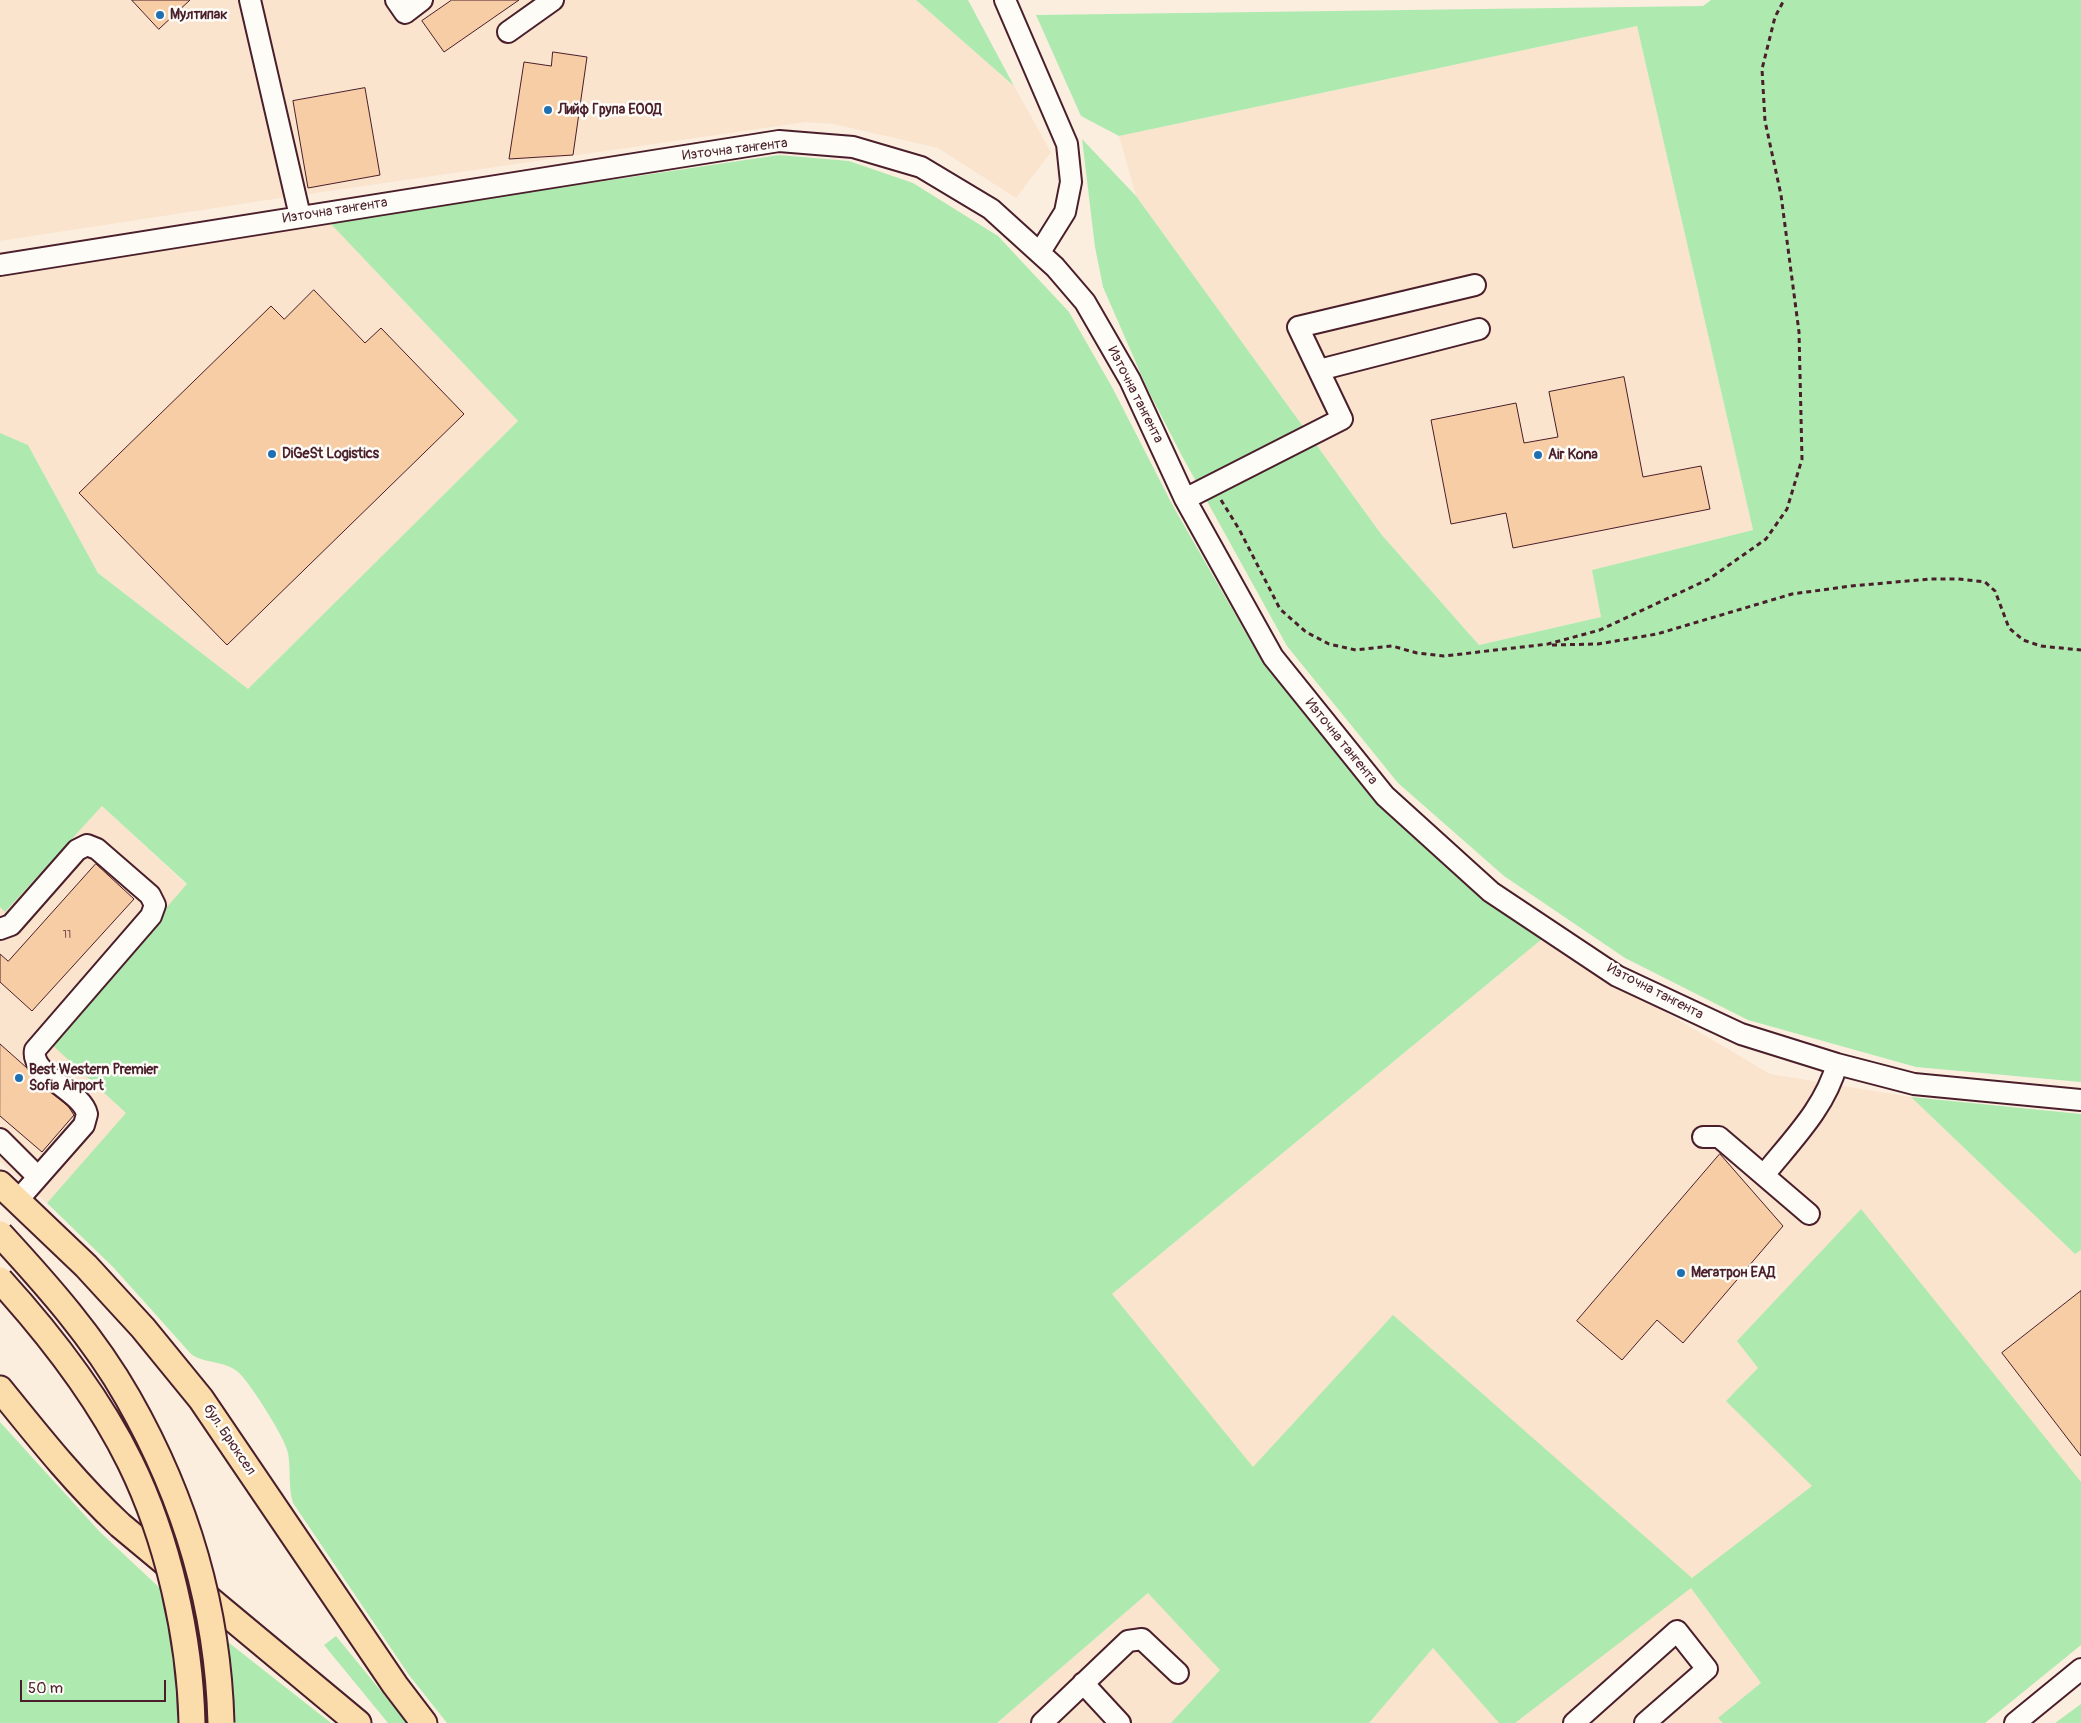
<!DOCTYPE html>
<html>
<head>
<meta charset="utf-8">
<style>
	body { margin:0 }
	#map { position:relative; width:2081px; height:1723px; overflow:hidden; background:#fbeedf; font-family:Pangolin,sans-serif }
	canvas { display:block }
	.scale { position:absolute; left:20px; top:1680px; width:146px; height:22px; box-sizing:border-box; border:2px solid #4a1f2b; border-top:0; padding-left:6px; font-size:15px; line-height:18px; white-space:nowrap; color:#4a1f2b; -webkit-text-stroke:4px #fdfcf7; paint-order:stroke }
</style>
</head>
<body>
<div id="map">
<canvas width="2081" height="1723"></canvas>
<div class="scale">50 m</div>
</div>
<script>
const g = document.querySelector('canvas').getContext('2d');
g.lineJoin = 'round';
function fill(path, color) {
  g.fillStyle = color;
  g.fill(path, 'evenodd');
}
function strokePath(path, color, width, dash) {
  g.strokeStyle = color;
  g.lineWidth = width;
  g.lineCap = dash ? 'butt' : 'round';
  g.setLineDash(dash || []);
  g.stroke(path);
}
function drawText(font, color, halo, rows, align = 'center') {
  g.font = font + ' Pangolin,sans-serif';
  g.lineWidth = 5;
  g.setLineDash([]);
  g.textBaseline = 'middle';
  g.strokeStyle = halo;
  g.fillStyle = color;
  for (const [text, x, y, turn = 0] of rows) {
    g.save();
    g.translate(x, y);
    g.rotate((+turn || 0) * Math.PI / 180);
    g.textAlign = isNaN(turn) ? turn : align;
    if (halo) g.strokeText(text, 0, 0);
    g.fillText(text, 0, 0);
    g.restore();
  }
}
fill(new Path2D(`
	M0 0H916L1014 86 1051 152 1016 198 938 148 834 124 806 122 274 199 0 241Z
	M1637 26 1753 530 1593 570 1601 617 1479 645 1381 534 1136 196 1119 136Z
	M329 222 518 421 248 690 98 573 28 445 0 433V277Z
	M102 806 187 885 49 1041 127 1113 47 1203 0 1162V907L5 912Z
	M1542 939 1770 1074 1911 1097 2075 1254 2081 1250V1645L1985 1723H997L1148 1593 1112 1294Z`), '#fae4ce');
fill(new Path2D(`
	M916 0H968L1014 86Z
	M1711 0H2081V1082L1916 1067 1748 1020 1625 958 1504 876 1398 783 1287 646 1182 456 1147 388 1103 287 1095 247 1082 139 1136 196 1381 534 1479 645 1601 617 1592 570 1753 530 1637 26 1119 136 1081 116 1036 15 1703 6Z
	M779 155 849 161 913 183 998 236 1069 312 1112 387 1173 506 1263 663 1377 804 1485 899 1542 939 1112 1294 1253 1467 1393 1315 1692 1578 1812 1486 1726 1401 1758 1368 1737 1341 1861 1209 2081 1482V1645L1985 1723H1723L1718 1718 1761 1683 1691 1588 1515 1723H1499L1433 1648 1369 1723H1171L1220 1670 1148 1593 997 1723H447L409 1675 293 1503C288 1487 291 1470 288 1453 286 1439 249 1381 238 1372 224 1360 204 1364 191 1354L114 1268 47 1203 126 1113 49 1042 187 884 102 806 5 912 0 907V433L28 445 98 573 248 689 518 421 329 222Z
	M1911 1097 2081 1114V1250L2075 1254Z
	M0 1422 99 1531 163 1591 331 1723H0Z
	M336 1636 407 1723H388L324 1645Z
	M2081 1704V1723H2055Z`), '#aeeab0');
const building = new Path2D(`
	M132 0H190L159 29Z
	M452 0H519L444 52 422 21Z
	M553 52 587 57 573 155 509 159 524 62 551 66Z
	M365 88 380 175 308 188 293 101Z
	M314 290 365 343 381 328 464 414 227 645 79 493 271 306 284 319Z
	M1624 377 1643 477 1701 466 1710 509 1513 548 1506 513 1451 524 1431 420 1516 403 1524 443 1558 437 1549 392Z
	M96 864 134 899 32 1011 0 982V954L8 961Z
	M0 1044 27 1068 40 1084 68 1106 74 1115 42 1152 0 1116Z
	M1720 1154 1783 1226 1683 1343 1657 1320 1622 1360 1577 1321Z
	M2081 1291V1456L2002 1353Z`);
fill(building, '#f7cda6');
strokePath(building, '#4a1f2b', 1);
const minor = new Path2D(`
	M250 0 300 216
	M396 0 405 13 422 0
	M1005 0 1067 144 1071 182 1065 212 1040 252
	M508 32 553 0
	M0 265 779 141 853 147 921 167 991 209 1055 267 1085 302 1130 380 1185 499 1273 657 1385 796 1491 892 1617 976 1741 1034 1837 1064 1914 1084 2081 1100
	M1319 370 1479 329
	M1185 499 1342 419 1298 327 1475 285
	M0 929 11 925 77 850 87 845 97 849 150 895 155 905 151 916 35 1050C30 1075 82 1091 87 1114L84 1125 18 1200
	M1703 1137H1719L1809 1214
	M0 1139 38 1177
	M1764 1175C1792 1140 1825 1108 1837 1064
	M1083 1683 1120 1723
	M1042 1723 1128 1641 1142 1639 1178 1673
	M1574 1723 1677 1631 1707 1669 1645 1723
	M2015 1723 2081 1669`);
const major = new Path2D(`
	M0 1184 86 1266 143 1328 201 1399 395 1685 424 1723
	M0 1389C38 1436 75 1483 120 1525L358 1723`);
strokePath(minor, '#4a1f2b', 24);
strokePath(major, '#4a1f2b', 29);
strokePath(new Path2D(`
	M1221 500 1239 529 1280 609 1306 632 1329 644 1356 650 1392 646 1417 653 1444 656 1548 644 1600 630 1709 579 1766 539 1787 509 1802 459 1799 332 1781 195 1765 121 1762 69 1775 17 1784 0
	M1552 645 1598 644 1657 634 1792 594 1851 586 1930 579H1958L1985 582 1995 591 2009 628 2023 640 2041 646 2081 650`), '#4a1f2b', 3, [5, 4]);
strokePath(minor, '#fdfcf7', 20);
strokePath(major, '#faddab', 25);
const majorBridge = new Path2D(`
	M0 1234C47 1285 94 1338 128 1398 185 1498 218 1608 221 1723
	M0 1280C50 1335 97 1395 130 1462 168 1539 190 1638 192 1723`);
strokePath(majorBridge, '#4a1f2b', 29, []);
strokePath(majorBridge, '#faddab', 25);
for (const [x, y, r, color] of [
	[160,15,5,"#1f6fb2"],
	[548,110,5,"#1f6fb2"],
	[272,454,5,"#1f6fb2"],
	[1538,455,5,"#1f6fb2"],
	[19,1078,5,"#1f6fb2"],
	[1681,1273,5,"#1f6fb2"]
]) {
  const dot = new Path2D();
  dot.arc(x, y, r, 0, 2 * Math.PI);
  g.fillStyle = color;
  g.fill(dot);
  strokePath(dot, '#fdfcf7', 2);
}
drawText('11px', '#754a4a', null, [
	["11",67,935]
]);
drawText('bold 14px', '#4a1f2b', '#fdfcf7', [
	["Мултипак",170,15],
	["Лийф Група ЕООД",558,110],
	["DiGeSt Logistics",282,454],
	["Air Kona",1548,455],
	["Best Western Premier",29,1070],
	["Sofia Airport",29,1086],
	["Мегатрон ЕАД",1691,1273]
], 'left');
drawText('14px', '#4a1f2b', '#fdfcf7', [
	["Източна тангента",735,150,-7],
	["Източна тангента",335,211,-9],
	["Източна тангента",1135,395,63],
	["Източна тангента",1341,742,51],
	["Източна тангента",1655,992,27],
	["бул. Брюксел",229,1440,56]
]);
</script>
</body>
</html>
